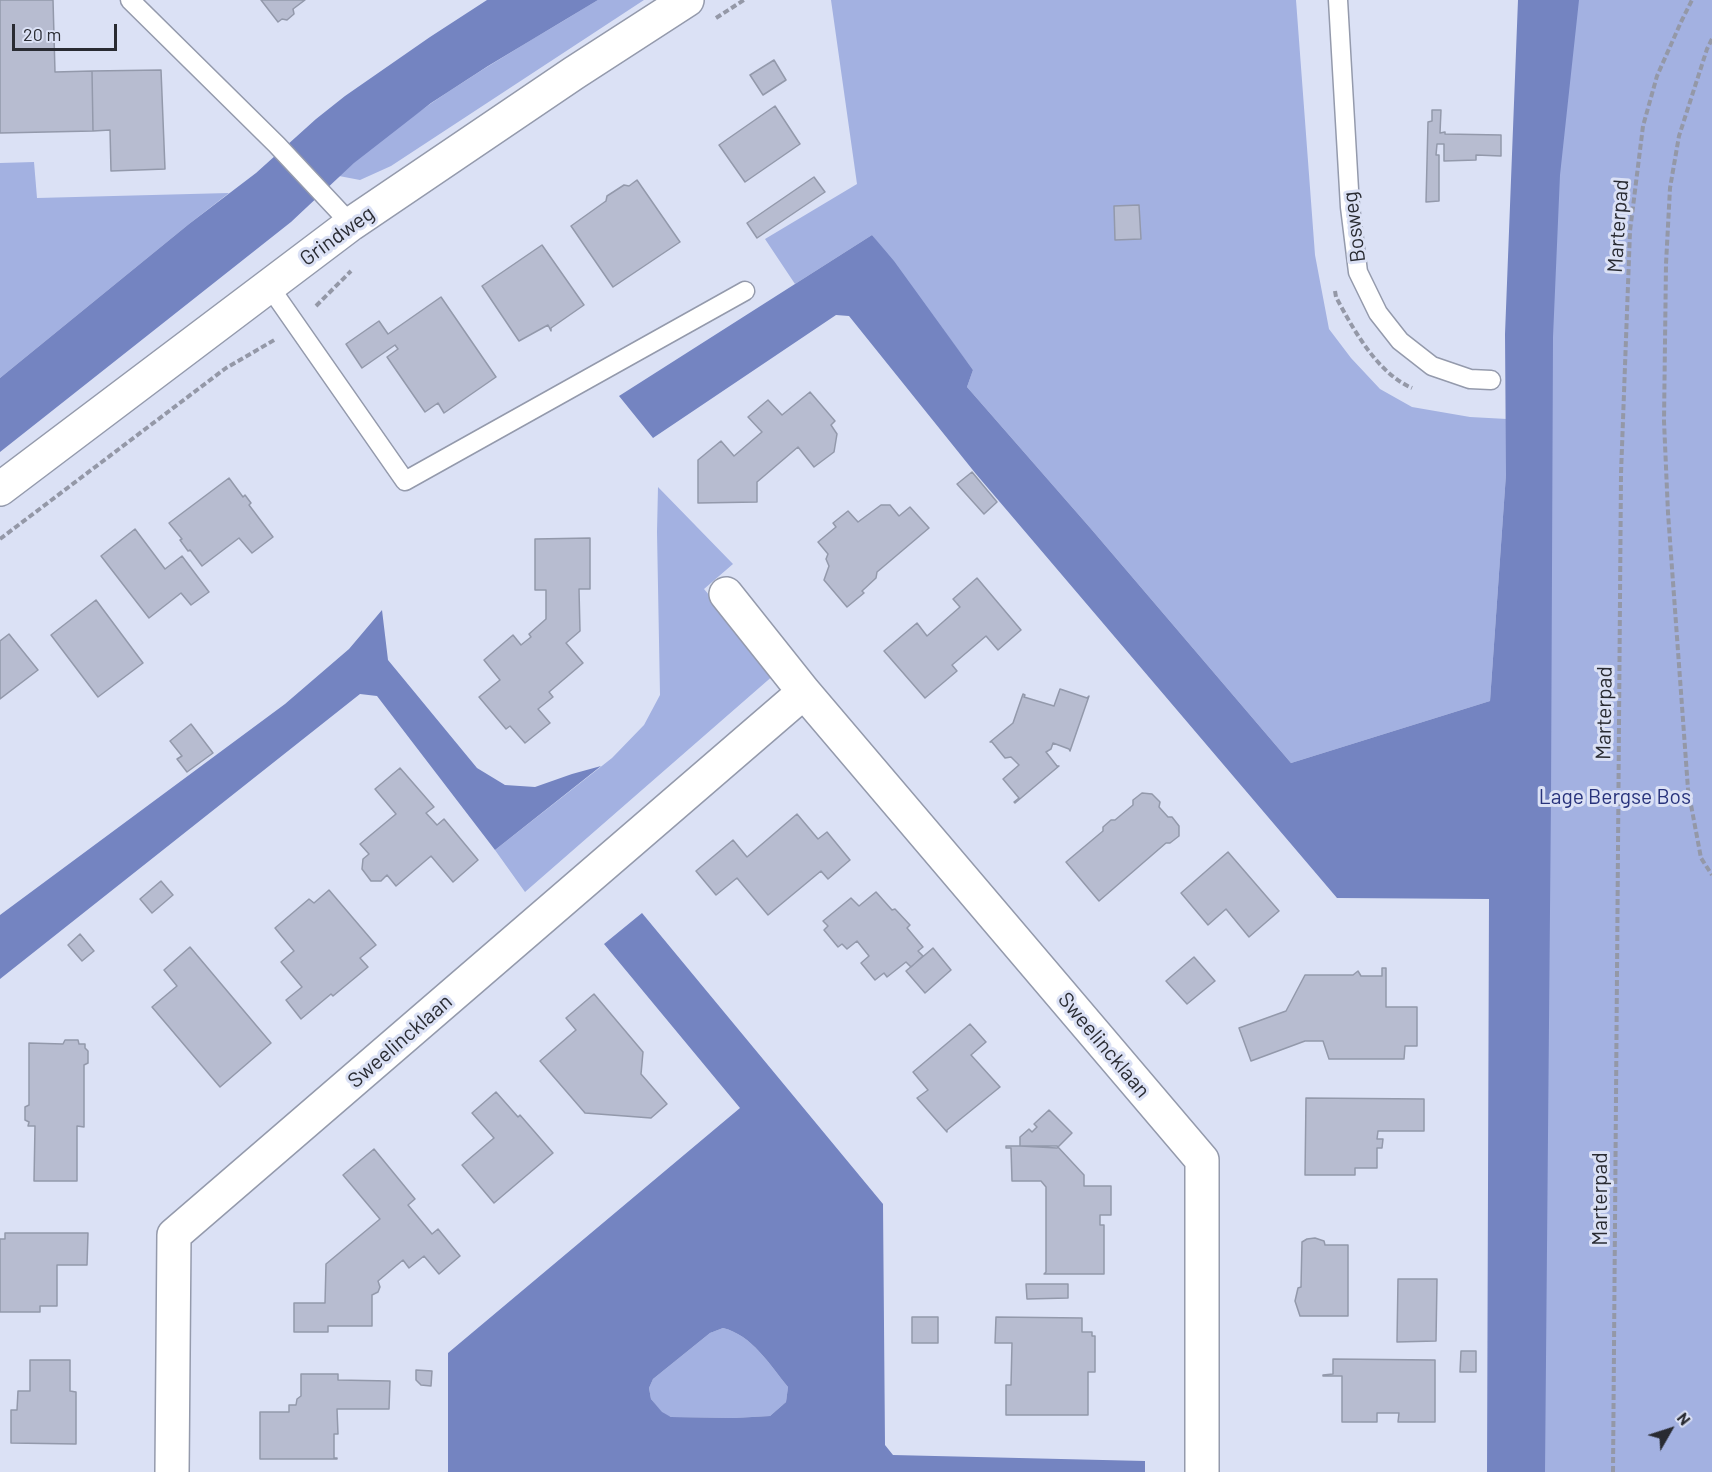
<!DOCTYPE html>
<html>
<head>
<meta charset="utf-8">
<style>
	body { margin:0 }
	#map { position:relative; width:1712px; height:1472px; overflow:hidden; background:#dbe1f5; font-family:Barlow,sans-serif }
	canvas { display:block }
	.north { position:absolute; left:1640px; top:1400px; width:60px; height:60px; -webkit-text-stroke:4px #dbe1f5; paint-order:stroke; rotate:51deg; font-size:16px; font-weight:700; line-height:24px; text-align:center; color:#292b32 }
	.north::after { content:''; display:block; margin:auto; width:21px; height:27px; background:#292b32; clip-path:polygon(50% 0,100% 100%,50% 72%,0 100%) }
	.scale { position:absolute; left:12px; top:24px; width:105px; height:27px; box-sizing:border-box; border:3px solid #292b32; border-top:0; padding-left:8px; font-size:18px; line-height:21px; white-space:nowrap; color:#292b32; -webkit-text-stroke:4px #dbe1f5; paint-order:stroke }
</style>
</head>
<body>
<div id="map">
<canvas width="1712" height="1472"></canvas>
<div class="north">N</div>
<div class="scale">20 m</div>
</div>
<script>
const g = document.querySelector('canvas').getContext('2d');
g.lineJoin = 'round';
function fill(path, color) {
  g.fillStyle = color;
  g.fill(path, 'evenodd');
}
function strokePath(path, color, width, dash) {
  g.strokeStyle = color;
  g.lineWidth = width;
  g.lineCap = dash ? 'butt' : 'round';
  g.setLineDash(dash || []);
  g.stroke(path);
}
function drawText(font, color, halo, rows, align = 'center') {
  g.font = font + ' Barlow,sans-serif';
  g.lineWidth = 6;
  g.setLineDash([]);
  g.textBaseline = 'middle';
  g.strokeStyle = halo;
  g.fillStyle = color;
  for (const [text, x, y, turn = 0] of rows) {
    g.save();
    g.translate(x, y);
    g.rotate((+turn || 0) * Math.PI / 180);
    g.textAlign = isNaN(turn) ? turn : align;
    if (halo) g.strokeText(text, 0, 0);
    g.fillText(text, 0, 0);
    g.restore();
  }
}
fill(new Path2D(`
	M598 0H644L391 166 360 180 339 176C416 105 509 54 598 0Z
	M831 0H1296L1315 255 1329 329 1351 358 1380 389 1412 407 1470 417 1507 419 1506 474 1490 701 1291 763 1092 530 967 387 973 370 872 235 795 284 765 239 857 184Z
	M1553 0H1712V1472H1523Z
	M34 162 37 198 229 193 189 224 0 378V163Z
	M658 487 733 564 704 589 775 674 525 892 495 850 612 758 644 725 660 695 657 532Z
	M723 1328C752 1335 770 1365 788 1387L786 1402 770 1416 734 1418 671 1417 662 1413 651 1399 649 1388 653 1379 710 1333Z`), '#a3b1e1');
fill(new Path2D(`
	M487 0H598L488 66 431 103 354 163 291 222 0 452V378L189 224 256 173 316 119 345 96 430 37Z
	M1518 0H1579L1560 175 1553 337 1551 798 1545 1472H1487L1489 899 1337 898 976 474 849 316 836 315 653 438 619 396 872 235 894 261 973 370 967 387 1092 530 1291 763 1490 701 1506 474 1505 334Z
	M382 610 388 660 477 768 505 785 535 787 572 774 601 766 495 850 377 696 360 694 0 979V915L285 704 349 649Z
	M642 913 883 1204 885 1445 893 1455 1145 1461V1472H448V1353L740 1108 604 944ZM723 1328C752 1335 770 1365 788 1387L786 1402 770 1416 734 1418 671 1417 662 1412 651 1399 649 1388 653 1379 710 1333Z`), '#7484c1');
const building = new Path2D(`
	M0 0H53L55 72 92 71 93 131 0 133Z
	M261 0H305L293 9 294 14 287 20 282 19 278 22Z
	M774 60 786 80 763 95 750 75Z
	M161 70 165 169 111 171 110 130 93 131 92 71Z
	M775 106 800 144 745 182 719 145Z
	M1432 110H1441L1440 133 1445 132V134L1501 135V156L1476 155V160L1444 161V144H1437L1436 155H1439V201L1426 202 1428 122 1432 121Z
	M814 177 825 192 757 238 747 223Z
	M637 180 680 242 613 287 571 226 606 201 607 196 624 185 629 186Z
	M1139 205 1141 239 1115 240 1114 206Z
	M542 245 584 305 551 328V331L548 325 519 341 482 286Z
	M441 297 496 377 444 413 438 403 425 412 387 357 398 349 395 345 362 368 346 344 379 321 388 334Z
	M810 392 835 421 831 425 837 434 834 452 814 467 798 447 757 482V502L698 503V460L721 441 734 456 762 432 748 417 768 400 782 415Z
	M972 472 997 502 984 514 957 484Z
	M229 478 243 497 245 495 251 503 249 505 273 537 252 553 239 538 202 566 190 550 188 551 180 540 182 539 169 523Z
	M881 505H890L899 516 910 507 929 528 877 572 876 578 862 591 864 593 847 607 824 580 829 566 826 559 828 554 818 542 836 527 833 523 848 511 858 522Z
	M135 529 165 569 182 556 209 592 191 605 181 593 149 618 101 556Z
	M590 538V589H579L580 631 566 643 583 663 549 692 553 697 538 709 550 723 525 743 510 726 506 729 479 697 500 680 484 660 513 635 521 645 531 637 529 634 546 619V590H535V539Z
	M977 578 1021 630 998 650 986 636 952 665 957 671 925 698 884 651 917 623 927 636 960 607 953 599Z
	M96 600 143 663 98 697 51 635Z
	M9 634 38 670 0 699V641Z
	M1060 689 1087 698 1089 696 1070 751 1069 749 1053 743 1051 749 1046 752 1057 766H1059L1015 803 1014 802 1019 798 1003 779 1019 765 1011 757 1005 758 992 742H990L1013 723 1023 694 1025 695 1024 697 1054 706Z
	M191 724 213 753 187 772 177 759 182 756 170 741Z
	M400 768 434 807 426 813 437 825 444 819 478 860 453 882 431 856 396 886 387 875 381 881H371L362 869 363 859 369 854 360 844 396 814 375 789Z
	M1142 793 1152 794 1160 802 1159 807 1168 817H1172L1179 826V836L1170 843H1166L1099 901 1066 862 1103 831V827L1111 820H1115L1133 805V800Z
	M797 814 818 839 827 832 850 860 828 879 821 871 768 915 737 878 716 895 696 871 733 840 747 857Z
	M1228 852 1279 911 1249 937 1226 909 1208 925 1181 893Z
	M161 881 173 895 152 913 140 899Z
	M329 890 376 945 360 958 368 967 333 996 331 994 301 1019 286 1000 302 987 281 962 294 951 275 928 309 899 314 903Z
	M876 892 892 910 895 909 910 925 907 928 923 947 918 951 923 956 911 967 906 962 887 977 884 973 875 980 861 963 869 956 857 941 847 949 842 944 838 947 824 930 828 926 823 921 851 898 859 906Z
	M80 934 94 951 82 961 68 945Z
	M190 947 271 1043 220 1087 152 1007 177 986 164 970Z
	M933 948 951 970 925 993 906 971Z
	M1194 957 1215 981 1187 1004 1166 981Z
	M1382 968H1386V1007H1417V1046H1405L1404 1059H1329L1323 1041H1305L1251 1061 1239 1028 1286 1011 1305 975H1353L1358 971 1361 976H1382Z
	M594 994 643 1052 641 1074 667 1104 651 1118 585 1113 540 1061 576 1030 566 1018Z
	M970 1024 986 1042 971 1055 1000 1087 947 1130V1132L917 1098 928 1090 913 1072Z
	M65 1040H78L79 1044H85V1048L88 1051V1063L84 1065V1127L77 1126V1181H34L35 1126H28L29 1122 25 1120V1107L29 1105V1043L63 1044Z
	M496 1092 518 1117 520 1115 553 1153 494 1203 462 1165 494 1138 472 1113Z
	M1306 1098 1424 1099V1131H1378L1377 1139H1383L1382 1148H1377V1168H1355V1175H1305Z
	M1049 1110 1072 1133 1057 1148 1020 1146V1137L1029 1129 1032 1132 1037 1127 1034 1124Z
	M1006 1146H1057L1084 1175V1186H1111V1215H1100V1225H1104V1274H1044L1046 1272V1187L1041 1181H1012L1011 1148H1006Z
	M374 1149 415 1199 408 1205 432 1234 438 1229 460 1256 439 1274 424 1256 409 1268 403 1260 378 1281 380 1287 378 1292 372 1295V1326H328V1332H294V1303H325L326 1264 380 1219 343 1175Z
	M5 1233H88L87 1265H57V1306H40V1312H0V1239H5Z
	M1315 1238 1324 1241 1325 1245H1348V1316H1300L1295 1301 1298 1288 1301 1287 1302 1242 1307 1239Z
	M1398 1279H1437L1436 1341 1397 1342Z
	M1026 1284H1068V1298L1027 1299Z
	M912 1317H938V1343H912Z
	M996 1317 1082 1318V1332H1092V1336H1095V1372H1088V1415H1006V1385H1011L1012 1343H995Z
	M1461 1351H1476V1372H1460Z
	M1333 1359 1435 1360V1422H1398L1399 1413H1377V1422H1342V1376H1323V1375L1333 1374Z
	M30 1360H70V1391L76 1392V1444L11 1443V1410H17L18 1391H30Z
	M416 1370 432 1371 431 1386 421 1385 416 1380Z
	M301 1374H338V1380L390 1381 389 1409H337L338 1434H334V1458H337V1459H260V1412H289V1405H296L297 1399 301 1396Z`);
fill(building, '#b7bcd0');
strokePath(building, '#9399ab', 1.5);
const service = new Path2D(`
	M130 0 277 145 351 224
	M1338 0 1350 207 1358 272 1378 313 1400 341 1432 366 1470 379 1491 380
	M269 286 405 481 745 291`);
const minor = new Path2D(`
	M726 594 804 692 1202 1160V1472
	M172 1472 174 1235 804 692`);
const tertiary = new Path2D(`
	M0 489 351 224 574 73 687 0`);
strokePath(service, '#949aac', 21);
strokePath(minor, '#949aac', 36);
strokePath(tertiary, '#949aac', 36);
strokePath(new Path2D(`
	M716 18 744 0
	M1712 39 1707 49 1679 136 1670 188 1666 264 1664 421 1668 513 1688 789 1701 858 1712 875
	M1335 291 1336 297C1353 329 1377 373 1412 388
	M316 306 351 271
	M0 539 226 368 276 339
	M1613 1472 1621 474 1630 231 1643 126 1657 76 1681 22 1692 0`), '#9498a7', 4, [6, 3]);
strokePath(service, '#fff', 18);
strokePath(minor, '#fff', 33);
strokePath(tertiary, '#fff', 33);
drawText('21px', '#292b32', '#dbe1f5', [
	["Marterpad",1618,226,-86],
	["Bosweg",1354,227,-97],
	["Grindweg",337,236,-36],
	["Marterpad",1604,713,-89],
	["Sweelincklaan",400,1041,-41],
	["Sweelincklaan",1104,1045,50],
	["Marterpad",1600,1199,-90]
]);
drawText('21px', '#28337c', '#dbe1f5', [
	["Lage Bergse Bos",1615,797]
]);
</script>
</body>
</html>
